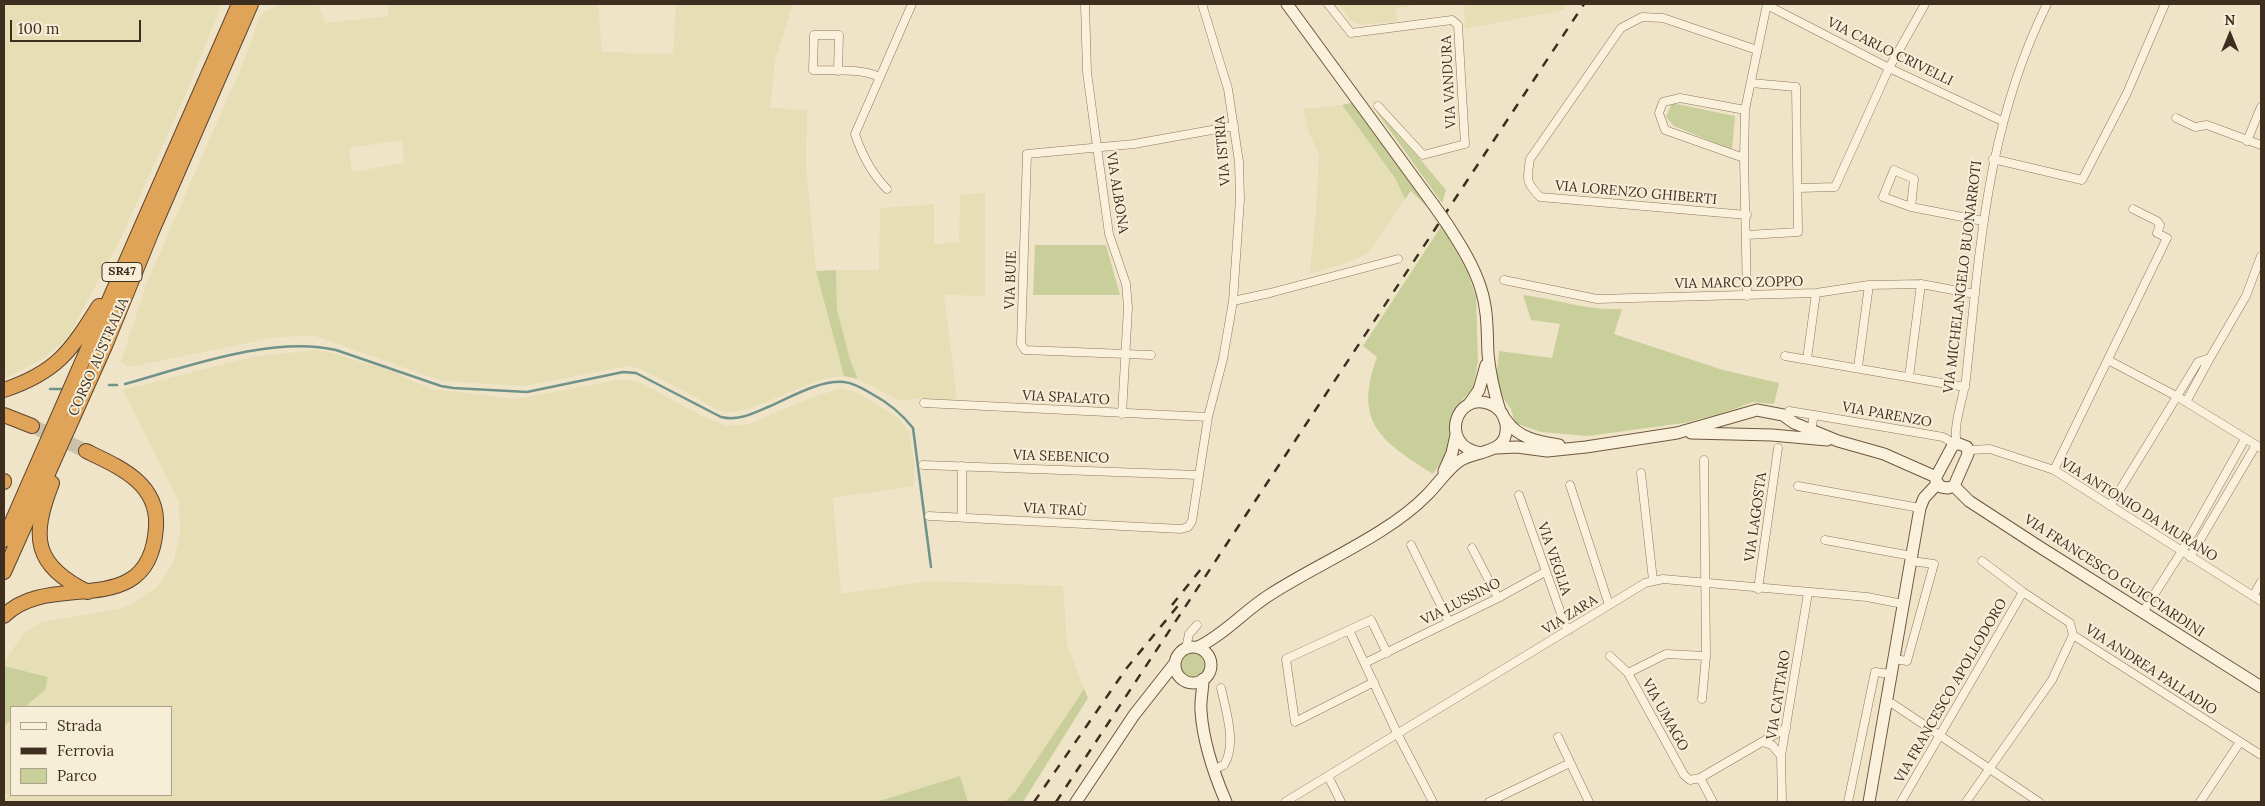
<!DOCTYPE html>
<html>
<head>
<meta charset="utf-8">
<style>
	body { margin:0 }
	#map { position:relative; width:2265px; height:806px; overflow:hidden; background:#f0e4c8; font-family:Lora,serif }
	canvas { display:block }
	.frame { position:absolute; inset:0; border:5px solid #3d2e20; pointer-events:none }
	.legend { position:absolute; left:10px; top:706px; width:162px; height:90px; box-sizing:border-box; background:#f7eed8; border:1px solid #ada18e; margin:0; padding:6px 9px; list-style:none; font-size:15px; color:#3d2e20 }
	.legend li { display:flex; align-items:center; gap:10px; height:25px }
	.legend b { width:25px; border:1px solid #ada18e }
	.north { position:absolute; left:2205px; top:10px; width:50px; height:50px; -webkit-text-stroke:4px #f7eed8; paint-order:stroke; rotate:0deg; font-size:14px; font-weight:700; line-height:20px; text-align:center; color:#3d2e20 }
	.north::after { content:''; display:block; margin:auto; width:18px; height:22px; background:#3d2e20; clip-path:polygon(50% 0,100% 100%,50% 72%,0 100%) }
	.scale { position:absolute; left:10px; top:20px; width:131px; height:22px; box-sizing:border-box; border:2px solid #3d2e20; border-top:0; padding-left:6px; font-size:15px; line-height:18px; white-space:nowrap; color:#3d2e20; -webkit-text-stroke:4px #f7eed8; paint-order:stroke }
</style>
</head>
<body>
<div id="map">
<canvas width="2265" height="806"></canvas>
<div class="frame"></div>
<ul class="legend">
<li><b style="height:6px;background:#faf1dc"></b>Strada</li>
<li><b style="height:6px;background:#3d2e20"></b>Ferrovia</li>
<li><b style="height:14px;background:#c9cf9b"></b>Parco</li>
</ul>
<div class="north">N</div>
<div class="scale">100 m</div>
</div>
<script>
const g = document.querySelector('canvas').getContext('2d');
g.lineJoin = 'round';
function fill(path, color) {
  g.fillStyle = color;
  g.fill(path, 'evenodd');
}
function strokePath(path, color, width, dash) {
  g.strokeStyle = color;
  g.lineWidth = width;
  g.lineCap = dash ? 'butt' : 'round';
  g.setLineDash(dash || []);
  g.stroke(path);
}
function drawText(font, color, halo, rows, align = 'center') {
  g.font = font + ' Lora,serif';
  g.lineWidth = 4;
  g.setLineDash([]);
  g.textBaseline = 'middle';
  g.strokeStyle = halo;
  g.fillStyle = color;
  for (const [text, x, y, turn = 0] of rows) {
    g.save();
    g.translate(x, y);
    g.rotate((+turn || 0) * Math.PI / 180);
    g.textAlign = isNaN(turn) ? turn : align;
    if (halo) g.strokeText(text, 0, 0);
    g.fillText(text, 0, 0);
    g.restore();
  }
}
fill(new Path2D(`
	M4 4H222L185 96 120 240 68 337 44 358 6 378 4 362Z
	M280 4H318L325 23 388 16 387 4H598L602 52 673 54 676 4H793L775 61 770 108 807 110 806 166 816 271 844 376 825 378 751 408 732 413 720 411 671 384 638 368 628 366 525 386 442 381 315 336 278 337 129 367 121 362 146 285 247 54 260 15ZM402 140 404 163 352 172 349 148Z
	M1338 4H1424L1396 9 1397 21 1360 25 1351 20Z
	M1464 4H1567L1563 10 1465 29Z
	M1342 105 1395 178 1405 199 1369 252 1352 261 1310 274 1316 208 1319 155 1309 133 1303 109Z
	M985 193V296L944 295 957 400 921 398 900 401 858 379 850 360 837 309 836 270H879L880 208 934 204V244L959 242 960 195Z
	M315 350 328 352 398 373 407 379 432 389 516 399 624 379 642 383 698 414 726 426 749 424 808 399 841 388 860 394 898 418 909 432 914 462V486L833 498 841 594 929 581 1063 586 1067 643 1084 689 1015 792 1005 802H968L960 776 876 802H4L8 796 4 793V727L11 720V795H171V707H25L45 690 48 677 4 666V662L24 633 42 622 119 609 137 601 157 587 173 563 180 535 179 502 123 390 251 357Z`), '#e6deb5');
fill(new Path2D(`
	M1354 102 1435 215 1411 191 1405 199 1395 178 1342 105Z
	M1672 103 1735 116 1732 150 1674 126 1666 117Z
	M1373 107 1421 160 1446 190 1442 203Z
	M1442 225 1467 271 1476 297 1478 361 1473 388 1453 410 1451 427 1452 437 1447 454 1433 474C1381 441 1353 423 1377 357L1363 346Z
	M1035 245H1106L1120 295H1033Z
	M836 270 837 309 850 360 858 379 844 376 816 271Z
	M1523 295C1557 299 1587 311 1622 309L1614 334 1723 370 1779 383 1774 404 1753 402 1720 414 1684 423 1588 436 1541 432 1515 423 1511 409 1501 395 1496 382 1499 351 1552 358 1560 324 1531 320Z
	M1181 665a12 12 0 1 1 24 0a12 12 0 1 1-24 0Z
	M4 666 48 677 45 690 25 707H11V720L4 727Z
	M1084 689 1088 698 1023 802H1005L1015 792Z
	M960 776 968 802H876Z`), '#c9cf9b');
strokePath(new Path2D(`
	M125 384C186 367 274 335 336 350L441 386 453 388 527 392 623 372 636 373 721 417C738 421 752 414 768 407 791 397 819 380 844 382 854 383 864 389 872 394 889 403 901 413 913 428L931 567
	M109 385H117
	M50 389H61`), '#6f938a', 2.5);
strokePath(new Path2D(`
	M32 426 86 451`), '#ccc0a6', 14, [14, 7]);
const street = new Path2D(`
	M1085 4 1087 72 1097 147 1109 234 1126 284 1128 307 1122 414
	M1328 4 1351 33 1452 20 1458 25 1465 144 1423 155 1378 106
	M1767 5 1889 68 2002 121
	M838 71 839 35H814L813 70C834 71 860 68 879 77
	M2176 118 2195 127 2207 125 2261 145
	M2247 141 2261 107
	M1744 158 1665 130 1659 113 1663 102 1680 98 1745 110
	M1993 159 2082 180 2127 93 2165 4
	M1799 188 1835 187 1889 68 1925 4
	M887 189C871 173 862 155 855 134L912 4
	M1911 207 1914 179 1894 170 1883 197 1911 207 1983 221
	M1747 215 1540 197C1525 181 1527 180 1530 159L1621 28 1642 17 1663 18 1757 50
	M1747 235 1798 232 1796 87 1751 83
	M1504 280 1597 299 1816 293 1869 285 1921 284 1975 294
	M1747 296 1744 158 1745 110 1767 4
	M1233 301 1270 293 1398 259
	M1151 355 1025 350 1021 344 1027 154 1134 144 1234 126
	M1785 356 1965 387
	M2210 358 2246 296 2261 256
	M1807 359 1816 293
	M2108 360 2178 397 2261 448
	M1858 367 1869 285
	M1909 377 1921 284
	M924 403 1208 417
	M1789 411 1814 415
	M1811 430 1814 415 1943 437 1955 444
	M1957 443C1952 427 1964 396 1966 379 1980 247 1987 125 2047 4
	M1968 450 1990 449 2054 470 2261 601
	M923 465 1198 475
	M2054 470 2167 238 2157 233 2160 225 2157 221 2133 209
	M1641 473 1653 580
	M1570 485 1609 605
	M1798 486 1920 508
	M1519 495 1565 625 1569 630
	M2110 506 2198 362 2210 358 2186 402
	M929 516 1181 529 1188 527 1192 521 1208 417 1223 359 1233 301 1240 199 1239 162 1228 89 1202 4
	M962 517V466
	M1825 540 1912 556
	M1411 545 1449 622
	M1472 548 1498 598
	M2190 557 2256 445
	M1982 561 2023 592 2070 623 2073 635 2261 755
	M1758 589 1778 448
	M2253 596 2261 582
	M2143 612 2182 551 2245 439
	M1349 630 1398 735 1433 802
	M1186 648 1189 634 1197 625
	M1610 656 1628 673 1684 775 1690 780 1700 778 1786 728
	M1894 659 1907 661 1934 564 1911 561
	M1365 663 1498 598 1545 572
	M1628 673 1666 654 1706 656
	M1374 682 1295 722 1286 659 1371 620 1387 653
	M1702 699 1706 656 1704 460
	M1886 703 1893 704 2039 802
	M1558 737 1589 802
	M1762 742 1772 745 1781 756
	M1214 769 1224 765C1237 744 1226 711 1221 688
	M1328 776 1341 802
	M1700 778 1713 802
	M1285 802 1609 605 1645 583 1663 579 1867 597 1903 604
	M1489 802 1570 763
	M1782 802 1781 756 1808 593
	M1848 802 1875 672 1891 674
	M1901 802 2023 592
	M1966 802 2052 680 2073 635
	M2200 802 2240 742`);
const secondary = new Path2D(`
	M1287 4 1433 204
	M1447 224C1460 244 1474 266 1481 289 1488 311 1487 332 1488 354 1490 374 1494 392 1500 411
	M1469 404 1479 390 1486 365
	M1506 420C1518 438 1538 442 1559 445
	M1691 433 1772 435 1827 440
	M1957 443 1967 447 1968 454 1954 486 1948 488 1941 487 1936 481V477L1952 447Z
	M1496 448 1517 447 1547 451 1586 447 1677 433 1757 410 1783 415 1794 423 1838 441 1884 454 1936 477
	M1444 471 1452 453 1456 435
	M1954 486 1969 501 2035 544 2261 687
	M1198 647C1225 634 1245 610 1271 594 1319 563 1388 535 1427 495 1438 484 1446 471 1458 462 1474 449 1510 456 1506 424 1504 415 1499 407 1490 404 1455 390 1438 447 1481 453
	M1175 665a18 18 0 1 1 36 0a18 18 0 1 1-36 0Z
	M1203 679C1203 690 1200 701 1201 711 1203 742 1214 774 1226 802
	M1076 802 1134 715 1175 663
	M1869 802 1920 508 1924 498 1937 484`);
const highway = new Path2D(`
	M4 390C57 372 70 352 99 306
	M4 415 32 426
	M4 481V482
	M52 483C31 537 33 565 88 592
	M4 540 239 4
	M4 572 105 346 152 231 251 4
	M4 616C50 568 150 625 156 527 159 483 119 467 86 451`);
strokePath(street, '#8d765c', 9);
strokePath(secondary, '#6f573f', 13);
strokePath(highway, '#5b4430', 16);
strokePath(street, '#faf1dc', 8);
strokePath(secondary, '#faf1dc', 11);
strokePath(highway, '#e0a458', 14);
strokePath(new Path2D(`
	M1172 605 1205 564
	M1034 802 1126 669 1181 602
	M1056 802 1584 4`), '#3d2e20', 2.5, [9, 9]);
const secondaryBridge = new Path2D(`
	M1433 204 1447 224`);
strokePath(secondaryBridge, '#6f573f', 13, []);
strokePath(secondaryBridge, '#faf1dc', 11);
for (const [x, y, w] of [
	[122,272,40]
]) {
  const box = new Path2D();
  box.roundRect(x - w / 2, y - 9.5, w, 19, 4);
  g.fillStyle = '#f7eed8';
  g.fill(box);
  strokePath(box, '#3d2e20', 1);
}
drawText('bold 12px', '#3d2e20', null, [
	["SR47",122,272]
]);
drawText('14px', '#3d2e20', '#f7eed8', [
	["VIA CARLO CRIVELLI",1890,52,26],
	["VIA VANDURA",1449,82,-93],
	["VIA ISTRIA",1223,151,-95],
	["VIA ALBONA",1117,193,81],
	["VIA LORENZO GHIBERTI",1636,193,5],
	["VIA MICHELANGELO BUONARROTI",1963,277,-83],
	["VIA BUIE",1011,280,-88],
	["VIA MARCO ZOPPO",1739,283,-1],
	["CORSO AUSTRALIA",99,357,-66],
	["VIA SPALATO",1066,398,3],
	["VIA PARENZO",1887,415,10],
	["VIA SEBENICO",1061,457,2],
	["VIA TRAÙ",1055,510,3],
	["VIA ANTONIO DA MURANO",2139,510,32],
	["VIA LAGOSTA",1756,517,-82],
	["VIA VEGLIA",1554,559,71],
	["VIA FRANCESCO GUICCIARDINI",2114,576,33],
	["VIA LUSSINO",1461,602,-27],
	["VIA ZARA",1570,615,-32],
	["VIA ANDREA PALLADIO",2151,670,33],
	["VIA FRANCESCO APOLLODORO",1951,691,-60],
	["VIA CATTARO",1779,695,-81],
	["VIA UMAGO",1665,715,61]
]);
</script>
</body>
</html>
